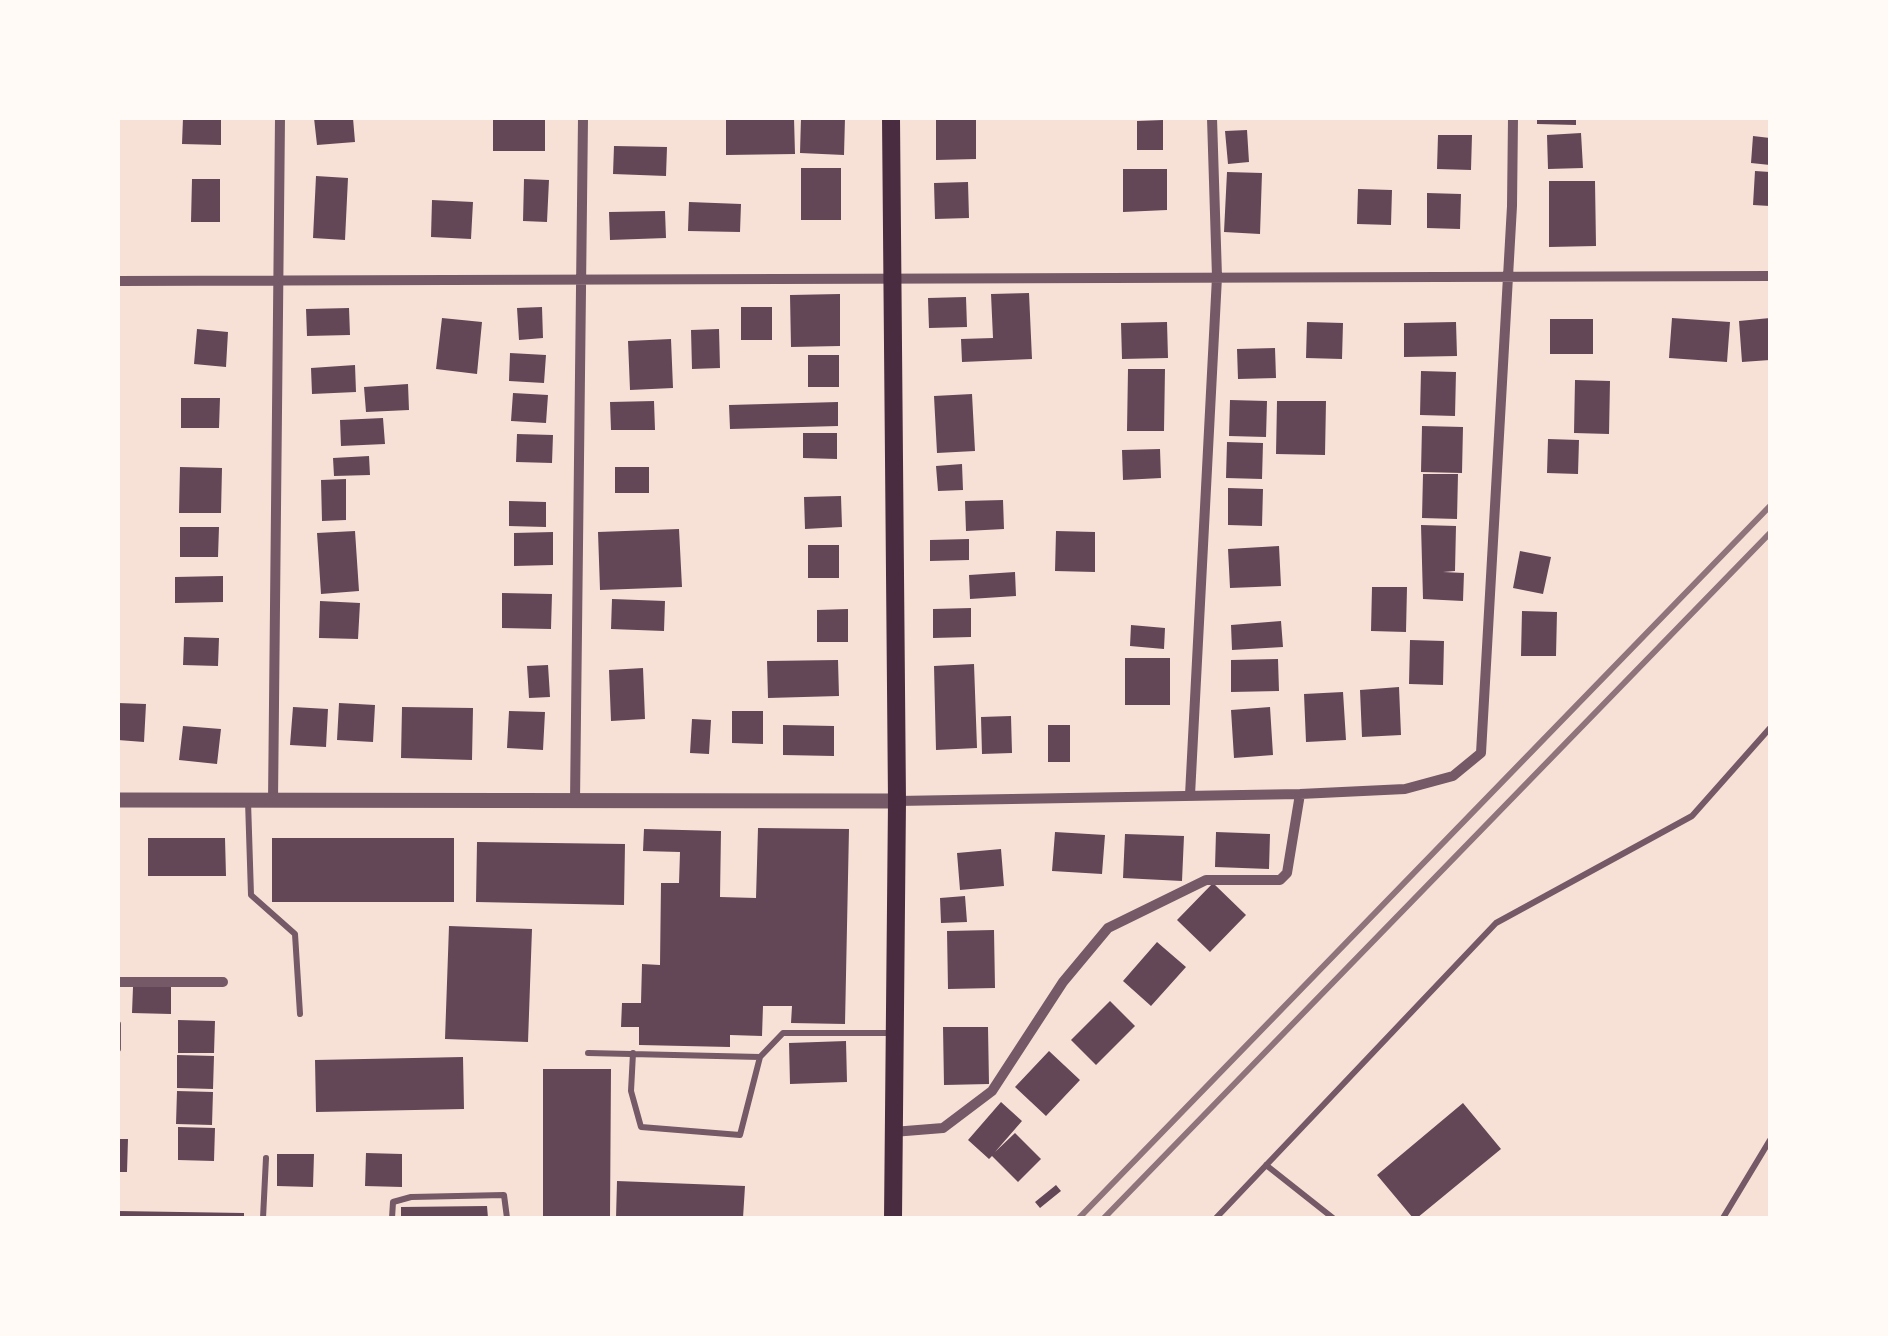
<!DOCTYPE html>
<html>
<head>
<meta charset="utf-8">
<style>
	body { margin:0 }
	#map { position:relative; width:1888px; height:1336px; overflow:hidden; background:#f7e1d7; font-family:"Open Sans",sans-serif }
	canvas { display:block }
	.frame { position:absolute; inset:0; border:120px solid #fffaf5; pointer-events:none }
</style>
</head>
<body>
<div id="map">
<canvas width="1888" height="1336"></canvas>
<div class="frame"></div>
</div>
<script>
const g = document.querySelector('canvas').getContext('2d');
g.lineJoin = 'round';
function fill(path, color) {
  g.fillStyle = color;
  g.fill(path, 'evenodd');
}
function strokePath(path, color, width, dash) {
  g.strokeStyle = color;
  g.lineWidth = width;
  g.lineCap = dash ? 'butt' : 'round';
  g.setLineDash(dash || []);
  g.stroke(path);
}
fill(new Path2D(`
	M183 118H221V145L182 144Z
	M314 118H353L355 142 317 145Z
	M493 118H545V151H493Z
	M726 118H794L795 154 726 155Z
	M801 118H845L844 155 800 153Z
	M936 118H976V159L936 160Z
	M1537 118H1576V125L1537 124Z
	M1163 120V150H1137V121Z
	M1247 130 1249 162 1228 164 1225 131Z
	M1581 133 1583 168 1548 169 1547 135Z
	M1438 135H1472L1471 170 1437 169Z
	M1753 136 1770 138V165L1751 163Z
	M614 146 667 147 666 176 613 174Z
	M801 168H841V220H801Z
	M1123 169H1167V210L1123 212Z
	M1755 171 1770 172V206L1753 205Z
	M1227 172 1262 173 1260 234 1224 232Z
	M316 176 348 178 345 240 313 238Z
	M192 179H220V222H191Z
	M524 179 549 180 547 222 523 221Z
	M1549 181H1595L1596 246 1549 247Z
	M968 182 969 218 935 219 934 183Z
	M1358 189 1392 190 1391 225 1357 224Z
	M1427 193 1461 194 1460 229 1427 228Z
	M432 200 473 202 471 239 431 237Z
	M689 202 741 204 740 232 688 231Z
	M665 211 666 238 610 240 609 212Z
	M1029 293 1032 359 962 362 961 339 993 338 991 294Z
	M840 294V346L791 347 790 295Z
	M966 297 967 327 929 328 928 298Z
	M542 307 543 338 519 340 517 308Z
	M741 307H772V340H741Z
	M349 308 350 335 307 336 306 309Z
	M442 318 482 322 477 374 436 369Z
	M1672 318 1730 322 1727 362 1669 358Z
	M1770 318V360L1742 362 1739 321Z
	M1550 319H1593V354H1550Z
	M1167 322 1168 358 1122 359 1121 323Z
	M1307 322 1343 323 1342 359 1306 358Z
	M1456 322 1457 356 1404 357V323Z
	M197 329 228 332 226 367 194 364Z
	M719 329 720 368 692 369 691 330Z
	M671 339 673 388 630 390 628 341Z
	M1275 348 1276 378 1238 379 1237 349Z
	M510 353 546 355 544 383 509 381Z
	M808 355H839V387H808Z
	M355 365 356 392 312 394 311 368Z
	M1128 369H1165L1164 431H1127Z
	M1421 371 1456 372 1455 416 1420 415Z
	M1575 380 1610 381 1609 434 1574 433Z
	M408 384 409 410 366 412 364 387Z
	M513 393 548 395 546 423 511 421Z
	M972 394 975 451 937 453 934 396Z
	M181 398H220L219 428H181Z
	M1230 400 1267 401 1266 437 1229 436Z
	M654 401 655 430H611L610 402Z
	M1277 401H1326L1325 455 1276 454Z
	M838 402V426L730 429 729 405Z
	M383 418 385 444 341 446 340 420Z
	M1422 426 1463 427 1462 473 1421 472Z
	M803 433H837V459L803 458Z
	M517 434 553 435 552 463 516 462Z
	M1548 439 1579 440 1578 474 1547 473Z
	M1227 442 1263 443 1262 479 1226 478Z
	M1160 449 1161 478 1123 480 1122 450Z
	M369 456 370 475 334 476 333 458Z
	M962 464 963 490 938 491 936 466Z
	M180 467 222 468 221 513H179Z
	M615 467H649V493H615Z
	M1423 474H1458L1457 519 1422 518Z
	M346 479V520L322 521 321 480Z
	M1228 488 1263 489 1262 526 1228 525Z
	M841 496 842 527 805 529 804 497Z
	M1003 500 1004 529 966 531 965 501Z
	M509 501 546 502V527L509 526Z
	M1421 525 1456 526 1455 571 1443 572 1464 573 1463 601 1423 599Z
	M180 527H219L218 557H180Z
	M679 529 682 587 600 590 598 532Z
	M355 531 359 591 321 594 317 533Z
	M1056 531 1095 532V572L1055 571Z
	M553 532V565L514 566V533Z
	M969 539V560L930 561V540Z
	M808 545H839V578H808Z
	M1279 546 1281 586 1230 588 1228 549Z
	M1520 551 1551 557 1543 594 1513 588Z
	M1015 572 1016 596 970 599 969 575Z
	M223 576V602L175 603V577Z
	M1372 587H1407L1406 632 1371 631Z
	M502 593 552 594 551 629 502 628Z
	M612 599 665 601 664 631 611 629Z
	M320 601 360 603 358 639 319 638Z
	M971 608V637L933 638V609Z
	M848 609V642H817V610Z
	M1522 611 1557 612 1556 656H1521Z
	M1281 621 1283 647 1232 650 1231 625Z
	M1131 625 1165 628 1164 649 1130 646Z
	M184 637 219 638 218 666 183 665Z
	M1410 640 1444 641 1443 685 1409 684Z
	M1125 658H1170V705H1125Z
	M1278 659 1279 691 1231 692V660Z
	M838 660 839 696 768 698 767 661Z
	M974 664 977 748 936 750 934 666Z
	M548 665 550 697 529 698 527 666Z
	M643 668 645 719 611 721 609 670Z
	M1399 687 1401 735 1362 737 1360 690Z
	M1343 692 1346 740 1306 742 1304 694Z
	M118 703 146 704 144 742 118 740Z
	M339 703 375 705 373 742 337 740Z
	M293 707 328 709 326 747 290 745Z
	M402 707 473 708 472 760 401 758Z
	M1270 707 1273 755 1234 758 1231 710Z
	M509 711 545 712 543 750 507 748Z
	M732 711H763V744L732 743Z
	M1011 716 1012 753 982 754 981 717Z
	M692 719 711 720 709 754 690 753Z
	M783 725 834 726V756L783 755Z
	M1048 725H1070V762H1048Z
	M183 726 221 729 217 764 179 760Z
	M758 828 849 829 845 1024 791 1023 792 1006H763L762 1036 730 1035V1047L639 1045V1027H621L622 1003H641L642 964 660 965 661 883H679L680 852 643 851 644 829 721 831 720 897 756 898Z
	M1055 832 1105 835 1102 874 1052 871Z
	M1216 832 1270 834 1269 869 1215 867Z
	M1125 834 1184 836 1182 881 1123 878Z
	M148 838H225L226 876H148Z
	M272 838H454V902H272Z
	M477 842 625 844 624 905 476 902Z
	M1001 849 1004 886 960 890 957 853Z
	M1213 883 1246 915 1210 952 1177 920Z
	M965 896 967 922 941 923 940 898Z
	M449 926 532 929 528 1042 445 1039Z
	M994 930 995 988 948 989 947 931Z
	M1157 942 1186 967 1151 1006 1123 981Z
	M133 987H171V1014L132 1013Z
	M1110 1001 1135 1026 1096 1065 1071 1040Z
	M178 1020 215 1021 214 1053H178Z
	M943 1027H988L989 1084 944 1085Z
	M846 1041 847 1082 790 1084 789 1043Z
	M1049 1051 1080 1080 1046 1116 1015 1087Z
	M177 1055 214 1056 213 1089 177 1088Z
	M463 1057 464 1109 316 1112 315 1060Z
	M543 1069H611L610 1218H543Z
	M177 1091 213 1092 212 1125 176 1124Z
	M1001 1102 1022 1121 995 1152 1015 1133 1041 1159 1018 1182 992 1156 989 1159 968 1140Z
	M1463 1103 1501 1149 1417 1218H1413L1377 1175Z
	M178 1127 215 1128 214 1161 178 1160Z
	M118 1139H128L127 1172H118Z
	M366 1153 402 1154V1187L365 1186Z
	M277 1154H314L313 1187 277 1186Z
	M617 1181 745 1186 743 1218H616Z
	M1056 1185 1061 1191 1040 1208 1035 1202Z
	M487 1206 488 1218H401V1207Z
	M118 1211 244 1213V1218H118Z`), '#644757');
strokePath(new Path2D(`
	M248 801 251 895 295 934 300 1014
	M118 1024V1049
	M588 1053 760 1057 783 1033H893
	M633 1053 631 1091 641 1127 740 1135 760 1057
	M1266 1165 1333 1218
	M263 1218 266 1158
	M392 1218 393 1202 411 1197 504 1195 507 1218
	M1216 1218 1496 923 1692 816 1770 728
	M1723 1218 1770 1140`), '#755966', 6);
strokePath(new Path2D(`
	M118 281 1770 276
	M1190 795 1217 277 1212 118
	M273 801 280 118
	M575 801 583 118
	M897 801 1300 794 1405 789 1453 776 1481 753 1512 206 1513 118
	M118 982H223
	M893 1132 943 1128 992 1091 1063 982 1108 928 1206 880H1280L1287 873 1300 794`), '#755966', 10);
strokePath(new Path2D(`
	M118 800 897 801`), '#755966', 15);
strokePath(new Path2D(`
	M891 118 897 801 893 1218`), '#4a2c40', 18);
strokePath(new Path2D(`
	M1079 1218 1770 506
	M1104 1218 1770 533`), '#8f747c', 6);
</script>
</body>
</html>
